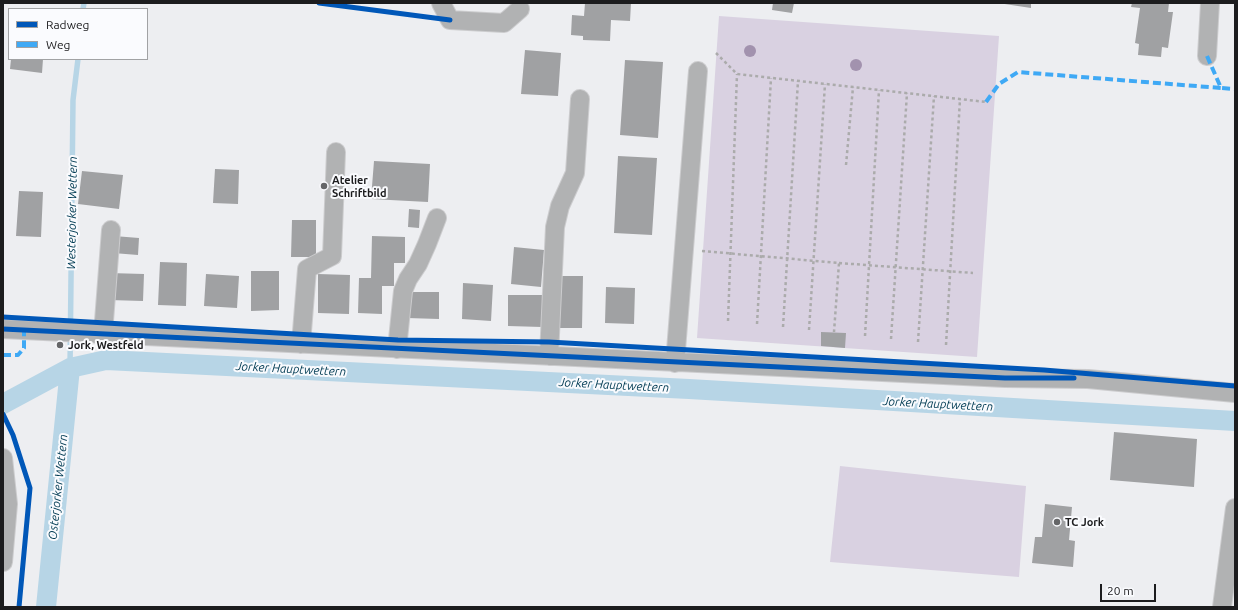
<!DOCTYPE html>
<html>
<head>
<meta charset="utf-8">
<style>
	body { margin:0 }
	#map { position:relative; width:1238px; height:610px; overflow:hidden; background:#edeef1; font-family:Ubuntu,sans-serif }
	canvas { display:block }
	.frame { position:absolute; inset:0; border:4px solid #1c1c1e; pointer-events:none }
	.legend { position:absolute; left:8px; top:8px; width:140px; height:52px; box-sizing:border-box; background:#fafbfe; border:1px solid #a1a2a4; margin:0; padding:5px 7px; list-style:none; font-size:12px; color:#1c1c1e }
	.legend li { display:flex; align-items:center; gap:8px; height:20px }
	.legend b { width:20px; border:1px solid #a1a2a4 }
	.scale { position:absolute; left:1100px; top:584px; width:56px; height:18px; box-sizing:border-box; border:2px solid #1c1c1e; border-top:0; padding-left:5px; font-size:12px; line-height:14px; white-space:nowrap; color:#1c1c1e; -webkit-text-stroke:3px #fafbfe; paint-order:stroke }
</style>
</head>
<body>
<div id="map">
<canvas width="1238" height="610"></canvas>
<div class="frame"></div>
<ul class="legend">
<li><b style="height:5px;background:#0057b8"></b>Radweg</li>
<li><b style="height:5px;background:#3fa9f5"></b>Weg</li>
</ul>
<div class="scale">20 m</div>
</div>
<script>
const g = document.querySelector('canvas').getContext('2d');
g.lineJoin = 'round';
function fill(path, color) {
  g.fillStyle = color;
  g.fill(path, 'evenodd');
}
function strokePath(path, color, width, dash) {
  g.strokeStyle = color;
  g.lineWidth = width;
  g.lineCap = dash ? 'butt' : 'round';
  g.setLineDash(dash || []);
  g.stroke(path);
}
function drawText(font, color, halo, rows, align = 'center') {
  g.font = font + ' Ubuntu,sans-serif';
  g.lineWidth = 4;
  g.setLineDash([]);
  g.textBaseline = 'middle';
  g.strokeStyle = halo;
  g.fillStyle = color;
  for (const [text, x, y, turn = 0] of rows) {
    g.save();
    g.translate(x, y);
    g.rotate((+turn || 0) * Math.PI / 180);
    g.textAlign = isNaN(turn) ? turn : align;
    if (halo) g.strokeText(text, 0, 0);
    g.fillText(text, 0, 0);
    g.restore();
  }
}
fill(new Path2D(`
	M719 16 999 36 977 357 697 338Z
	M840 466 1026 486 1019 577 830 562Z`), '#d9d1e1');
strokePath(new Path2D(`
	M83 9 84 3
	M70 368 73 100 78 59`), '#b7d5e6', 5.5);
strokePath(new Path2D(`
	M3 404 70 368 106 360 689 389 1235 421
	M46 607 70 368`), '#b7d5e6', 20);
fill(new Path2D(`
	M585 3H631L630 21 611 20 610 41 583 40V36L571 35 572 15 584 16Z
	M773 3H794L792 13 772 10Z
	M998 3H1031V8Z
	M1132 3H1169L1168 12H1173L1168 48 1162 47 1161 57 1138 55 1139 44 1135 43 1140 8 1131 7Z
	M525 50 561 53 558 96 521 94Z
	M11 59H43L42 73 10 69Z
	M625 60 663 62 658 138 620 135Z
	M618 156 657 158 652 235 614 233Z
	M374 161 430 164 428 202 371 199Z
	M215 169 239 170 238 204 213 203Z
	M82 171 123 175 119 209 78 204Z
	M19 191 43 192 41 237 16 236Z
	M409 209 420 210 419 228 408 227Z
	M292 220H316V257H291Z
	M114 236 139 238 138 255 113 253Z
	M372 236 405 237V263H394V286H382V314L358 313 359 278H371Z
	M514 247 544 250 541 287 511 284Z
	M160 262 187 263 186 306 158 305Z
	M251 271H279V310L251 311Z
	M109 273 144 274 143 301 109 300Z
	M206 274 239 276 237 308 204 306Z
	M318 274 350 275 349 314 318 313Z
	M558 276H583L582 328H557Z
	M463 283 493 285 491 321 462 319Z
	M606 287 635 288 634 324 605 323Z
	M407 292H439V319L407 318Z
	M508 295H543L542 327 508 326Z
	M821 332 846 333 845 348 821 346Z
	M1114 432 1197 439 1194 487 1110 480Z
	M1045 504 1072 507 1069 540 1075 541 1073 567 1032 563 1035 537H1042Z`), '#a0a1a3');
const minor = new Path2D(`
	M441 3 450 20 504 23 520 9
	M1207 56 1210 3
	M3 329 1005 378 1088 379 1235 393
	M103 334 111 230
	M301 344 307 269 332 256 336 152
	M397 349 403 291 408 279 418 264 427 244 437 218
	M549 356 555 227 560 206 575 173 580 99
	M675 363 698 71
	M3 458 8 504 3 562
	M1222 607 1235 508`);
strokePath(minor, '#ccccce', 20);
strokePath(new Path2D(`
	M716 53 737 74 986 102
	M846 165 853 87
	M702 251 839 263 834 332
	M839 263 973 273
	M728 321 737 74
	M757 324 771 78
	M783 327 798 81
	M809 330 825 84
	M865 336 879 90
	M891 339 907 93
	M918 342 934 96
	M946 345 960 99`), '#ababab', 2.5, [3, 3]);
strokePath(minor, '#b1b2b3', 18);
strokePath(new Path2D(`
	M1207 56 1221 88 1235 89
	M986 102 999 84 1018 72 1221 88
	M3 355H18L24 348V328`), '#3fa9f5', 4, [8, 4]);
strokePath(new Path2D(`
	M319 3 450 20
	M3 317 398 340 549 342 1044 370 1235 386
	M3 329 1005 378H1074
	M3 414 13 435 30 488 19 607`), '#0057b8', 5);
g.fillStyle = '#a292ae';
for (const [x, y] of [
	[750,51],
	[856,65]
]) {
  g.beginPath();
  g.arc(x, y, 6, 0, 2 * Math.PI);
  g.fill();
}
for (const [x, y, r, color] of [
	[324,186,4,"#656668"],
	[60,345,4,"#656668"],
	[1057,522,4,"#656668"]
]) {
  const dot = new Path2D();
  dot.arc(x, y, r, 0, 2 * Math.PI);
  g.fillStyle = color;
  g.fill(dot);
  strokePath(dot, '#fafbfe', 1.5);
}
drawText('bold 11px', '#1c1c1e', '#fafbfe', [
	["Atelier",332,180],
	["Schriftbild",332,193],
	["Jork, Westfeld",68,345],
	["TC Jork",1065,522]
], 'left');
drawText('italic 12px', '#013b53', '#fafbfe', [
	["Westerjorker Wettern",72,213,-89],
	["Jorker Hauptwettern",291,369,3],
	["Jorker Hauptwettern",614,385,3],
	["Jorker Hauptwettern",938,404,3],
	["Osterjorker Wettern",58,487,-84]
]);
</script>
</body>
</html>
